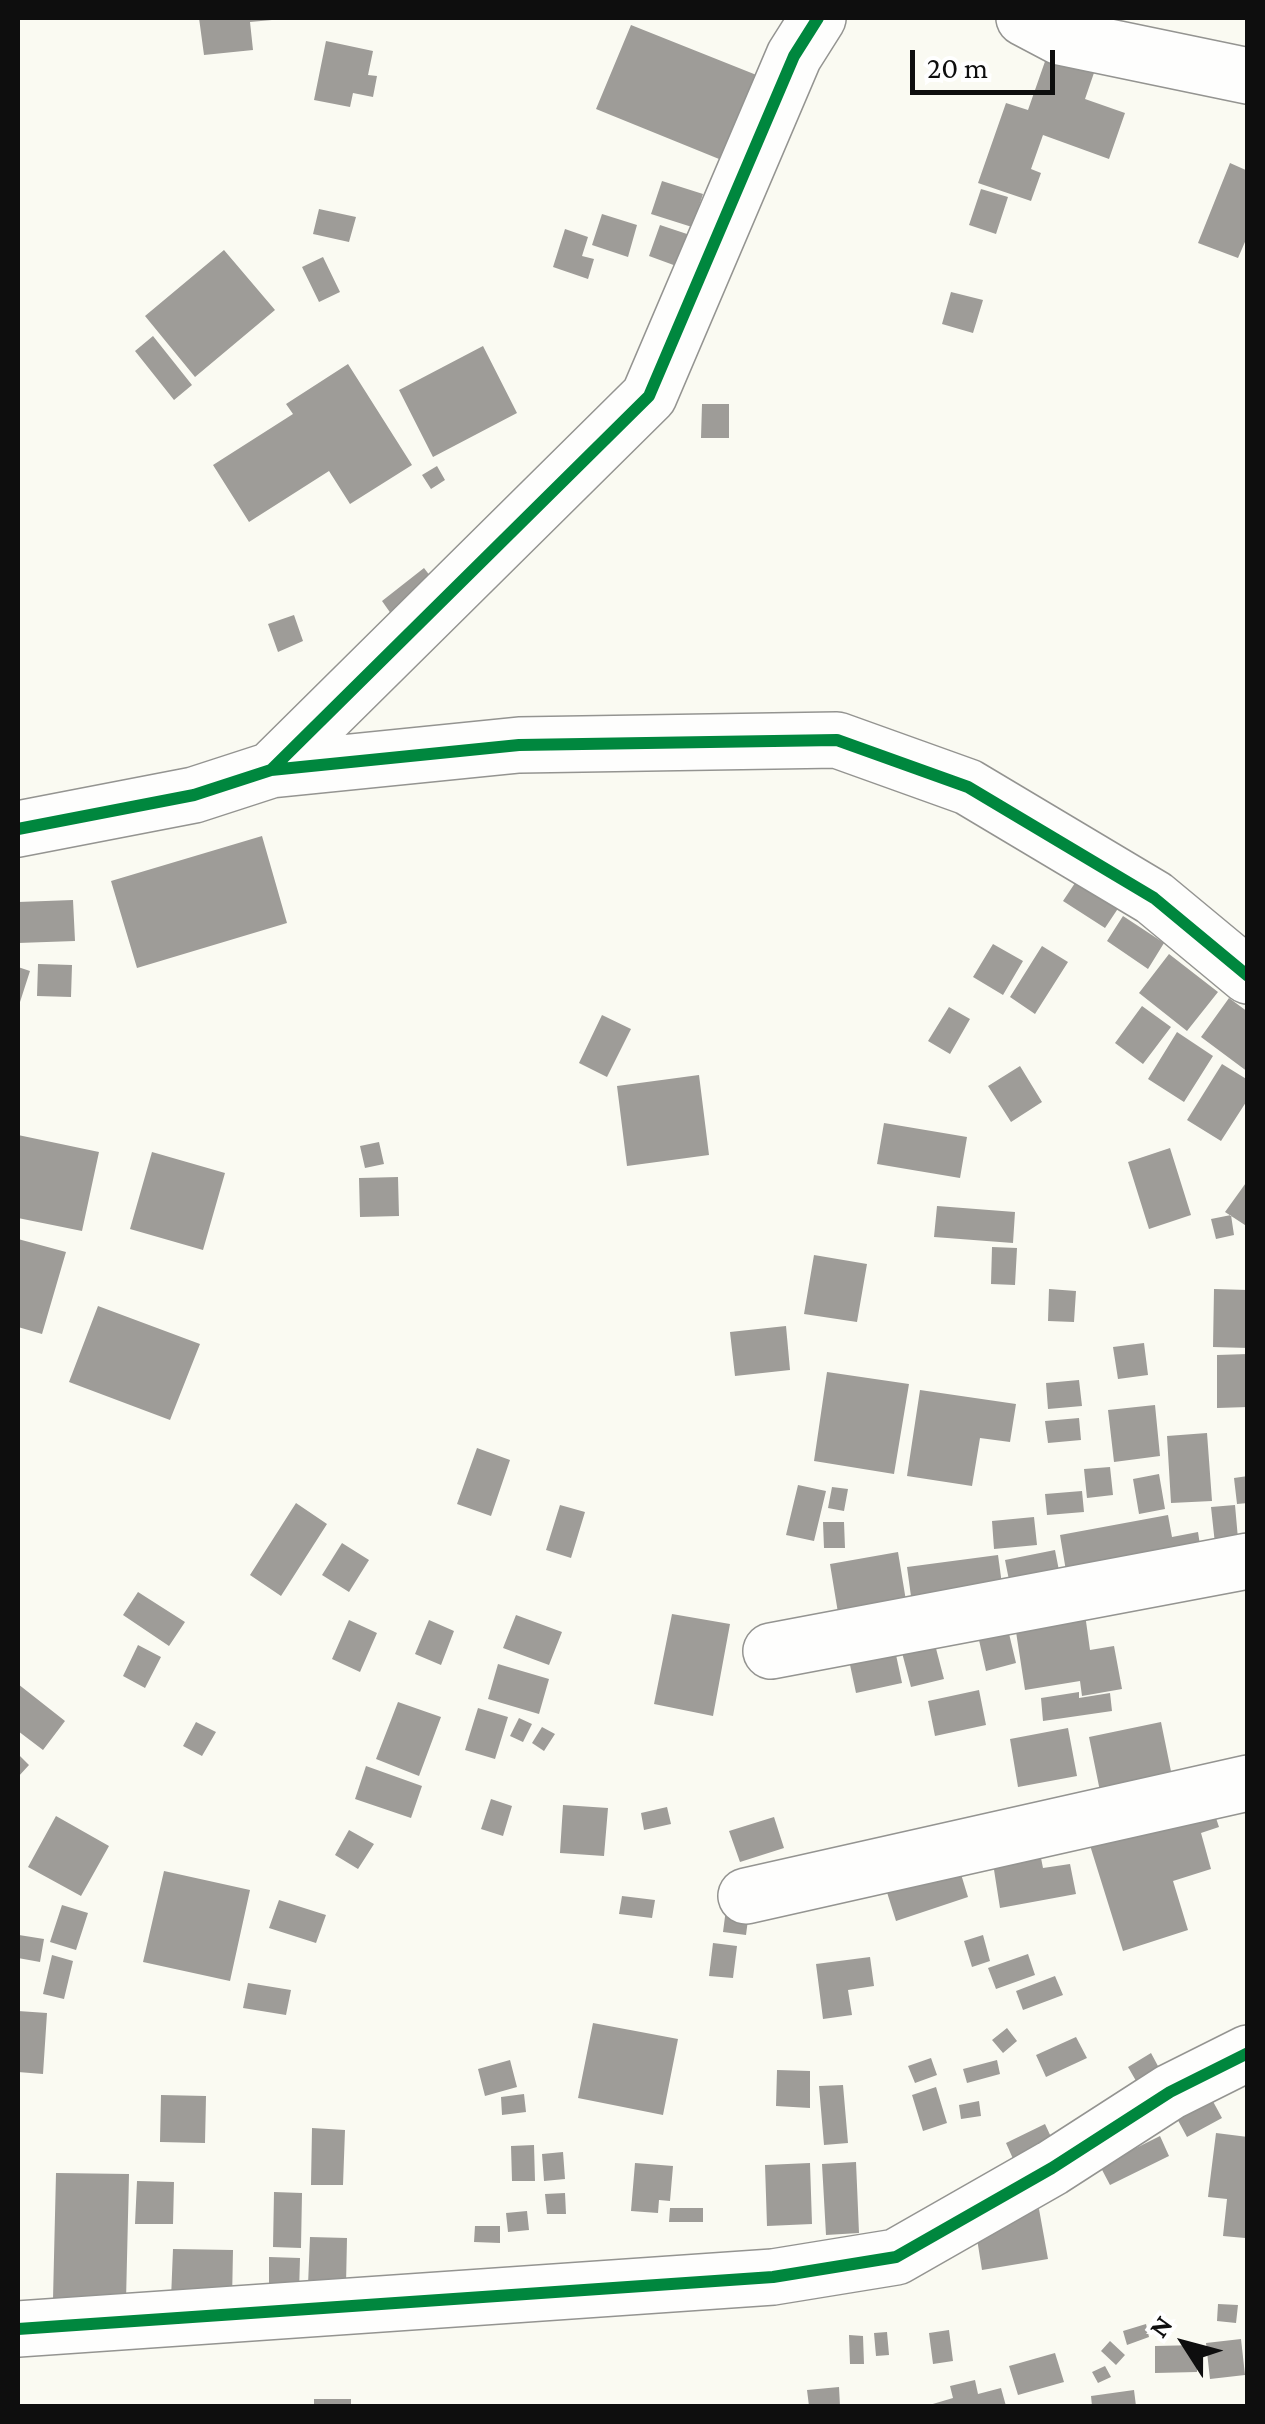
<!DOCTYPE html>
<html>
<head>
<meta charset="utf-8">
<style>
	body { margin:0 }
	#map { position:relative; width:1265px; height:2424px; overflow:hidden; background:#fafaf2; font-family:"Crimson Pro",serif }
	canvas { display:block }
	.frame { position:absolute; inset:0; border:20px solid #0e0e0e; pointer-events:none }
	.north { position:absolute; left:1135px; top:2294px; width:100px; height:100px; -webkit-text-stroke:8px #fff; paint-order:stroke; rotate:306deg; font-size:28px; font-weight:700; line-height:40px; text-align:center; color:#0e0e0e }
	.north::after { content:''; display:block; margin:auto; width:35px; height:45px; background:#0e0e0e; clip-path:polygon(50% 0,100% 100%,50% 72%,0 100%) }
	.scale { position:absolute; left:910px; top:50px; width:145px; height:45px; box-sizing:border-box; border:5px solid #0e0e0e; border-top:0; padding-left:12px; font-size:30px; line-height:35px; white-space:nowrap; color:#0e0e0e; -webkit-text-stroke:8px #fff; paint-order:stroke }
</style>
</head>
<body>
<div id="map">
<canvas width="1265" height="2424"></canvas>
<div class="frame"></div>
<div class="north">N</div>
<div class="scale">20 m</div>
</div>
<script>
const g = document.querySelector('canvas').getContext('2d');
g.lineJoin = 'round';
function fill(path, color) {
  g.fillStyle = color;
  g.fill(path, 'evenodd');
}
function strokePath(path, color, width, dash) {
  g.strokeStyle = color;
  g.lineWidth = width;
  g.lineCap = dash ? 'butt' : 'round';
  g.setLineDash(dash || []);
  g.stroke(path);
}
fill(new Path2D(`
	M199 18H272V20L250 22 253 50 204 55Z
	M631 25 759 76 724 161 596 109Z
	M326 41 373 51 368 75 377 76 373 97 353 93 350 107 314 100Z
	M1049 50 1096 67 1085 99 1125 113 1109 159 1043 135 1031 169 1041 173 1031 201 978 183 1006 103 1028 110Z
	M1230 163 1248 171V235L1238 258 1198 243Z
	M662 181 703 194 692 227 651 214Z
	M981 189 1008 197 996 234 969 225Z
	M319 209 356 217 349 242 313 234Z
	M602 214 637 225 628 257 592 245Z
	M660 225 690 235 679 267 649 256Z
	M565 229 588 237 582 256 594 259 588 279 553 267Z
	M224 250 275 310 195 377 145 316Z
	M323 257 340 292 319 302 302 267Z
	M951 292 983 300 973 333 942 324Z
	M153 336 192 385 174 400 135 351Z
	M483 346 517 413 433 457 399 390Z
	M348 364 412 465 350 504 329 471 249 522 213 465 293 414 286 404Z
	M702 404H729V438H701Z
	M437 466 445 480 431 489 422 475Z
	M424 568 437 585 394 618 382 601Z
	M294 615 303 641 278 652 268 624Z
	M262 836 287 923 137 968 111 881Z
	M1079 877 1121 904 1105 928 1063 901Z
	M73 900 75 941 18 943V902Z
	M1123 916 1164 943 1148 969 1107 941Z
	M993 944 1023 961 1003 995 973 977Z
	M1042 946 1068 962 1035 1014 1010 997Z
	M1169 954 1218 992 1187 1031 1139 993Z
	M38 964 72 965 71 997 37 996Z
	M18 967 30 971 20 1002 18 1001Z
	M1229 998 1248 1012V1072L1201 1037Z
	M1142 1006 1171 1027 1143 1064 1115 1043Z
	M949 1007 970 1019 950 1054 928 1041Z
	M602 1015 631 1029 607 1077 579 1063Z
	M1177 1032 1213 1056 1184 1102 1148 1079Z
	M1222 1064 1248 1080V1099L1221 1141 1187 1120Z
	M1020 1066 1042 1102 1011 1122 988 1086Z
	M699 1075 709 1155 627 1166 617 1086Z
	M884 1123 967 1137 960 1178 877 1164Z
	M18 1135 99 1152 82 1231 18 1218Z
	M379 1142 384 1164 365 1168 360 1146Z
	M1170 1148 1191 1215 1149 1229 1128 1162Z
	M152 1152 225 1173 203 1250 130 1229Z
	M398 1177 399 1216 360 1217 359 1178Z
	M1248 1180V1227L1225 1212Z
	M937 1206 1015 1212 1013 1243 934 1237Z
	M1231 1215 1234 1235 1216 1239 1211 1219Z
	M18 1239 66 1252 42 1334 18 1327Z
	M992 1247 1017 1248 1015 1285 991 1284Z
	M814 1255 867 1264 857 1322 804 1314Z
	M1049 1289 1076 1291 1074 1322 1048 1321Z
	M1214 1289 1248 1290V1348L1213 1347Z
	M98 1306 200 1344 170 1420 69 1382Z
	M786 1326 790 1370 735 1376 730 1332Z
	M1144 1343 1148 1375 1118 1379 1113 1347Z
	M1248 1354V1407L1217 1408V1355Z
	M827 1372 909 1384 894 1474 814 1461Z
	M1079 1380 1082 1406 1048 1409 1046 1383Z
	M920 1390 1016 1404 1010 1442 980 1438 972 1486 907 1476Z
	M1155 1405 1160 1456 1114 1462 1108 1410Z
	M1079 1418 1081 1440 1048 1443 1045 1421Z
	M1207 1433 1212 1501 1171 1503 1167 1436Z
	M477 1448 510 1460 491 1516 457 1504Z
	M1110 1467 1113 1495 1087 1498 1084 1469Z
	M1159 1474 1165 1509 1139 1514 1133 1479Z
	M1248 1476V1503L1237 1504 1234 1478Z
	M798 1485 826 1491 814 1541 786 1535Z
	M832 1487 848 1489 844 1511 828 1508Z
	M1082 1491 1084 1512 1047 1515 1045 1494Z
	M296 1503 327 1524 281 1596 250 1575Z
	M560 1505 585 1512 571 1558 546 1550Z
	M1235 1505 1239 1550 1216 1553 1211 1507Z
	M1168 1515 1172 1537 1198 1532 1202 1558 1068 1583 1060 1535Z
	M1034 1517 1037 1545 994 1549 992 1521Z
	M823 1522H844L845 1548H824Z
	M342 1543 369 1560 349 1592 322 1575Z
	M1055 1550 1061 1581 1011 1590 1005 1560Z
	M898 1552 908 1613 840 1625 830 1564Z
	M998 1555 1004 1599 913 1611 907 1567Z
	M138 1592 185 1622 169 1646 123 1615Z
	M1084 1607 1090 1650 1114 1646 1122 1689 1082 1696 1080 1681 1025 1690 1014 1619Z
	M672 1614 730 1624 713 1716 654 1704Z
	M516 1615 562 1632 549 1665 503 1648Z
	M349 1620 377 1633 360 1672 332 1659Z
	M429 1620 454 1631 441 1665 415 1654Z
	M1006 1621 1016 1663 986 1671 976 1627Z
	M892 1636 902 1683 856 1693 846 1646Z
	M933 1637 944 1679 911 1687 900 1645Z
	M138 1645 161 1657 145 1688 123 1676Z
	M498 1664 549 1679 539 1714 488 1699Z
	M18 1684 65 1721 43 1750 18 1731Z
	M979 1690 986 1725 935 1736 928 1701Z
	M1079 1692V1698L1110 1693 1112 1711 1043 1721 1041 1698Z
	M398 1702 441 1717 419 1776 376 1759Z
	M478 1708 508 1717 495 1759 465 1750Z
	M519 1718 532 1724 523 1742 510 1736Z
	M196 1722 216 1732 202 1756 183 1746Z
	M1161 1722 1174 1786 1102 1801 1089 1737Z
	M542 1727 555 1734 544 1751 532 1743Z
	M1068 1728 1077 1776 1018 1787 1010 1739Z
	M18 1754 29 1765 18 1777Z
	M366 1766 422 1786 411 1818 355 1799Z
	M491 1799 512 1806 503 1836 481 1829Z
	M1210 1800 1219 1827 1201 1833 1211 1869 1173 1881 1188 1930 1123 1951 1088 1839Z
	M563 1805 608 1808 604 1856 560 1853Z
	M667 1807 671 1824 644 1830 641 1813Z
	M56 1816 109 1846 81 1896 28 1867Z
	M774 1817 784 1848 740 1862 729 1831Z
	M349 1830 374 1844 358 1869 335 1855Z
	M1039 1848 1043 1868 1070 1864 1076 1894 1000 1908 992 1857Z
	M957 1861 968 1897 896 1921 885 1886Z
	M164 1871 250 1890 230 1981 143 1962Z
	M622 1896 655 1900 652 1918 619 1914Z
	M279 1900 326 1915 316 1943 269 1928Z
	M62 1905 88 1913 76 1950 50 1942Z
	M726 1909 749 1912 746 1935 723 1932Z
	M19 1935 44 1939 40 1962 18 1958Z
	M983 1935 990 1961 972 1967 964 1941Z
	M713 1943 737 1946 733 1978 709 1976Z
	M1028 1954 1035 1975 996 1989 988 1968Z
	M52 1955 73 1961 64 1999 43 1994Z
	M870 1957 874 1986 848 1990 852 2015 823 2019 816 1964Z
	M1055 1976 1063 1995 1023 2010 1016 1991Z
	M248 1983 291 1990 286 2015 243 2008Z
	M18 2011 47 2013 43 2074 18 2072Z
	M593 2023 678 2039 663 2115 578 2098Z
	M1007 2028 1017 2041 1003 2053 992 2040Z
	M1076 2037 1087 2058 1046 2077 1036 2055Z
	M1151 2053 1166 2081 1143 2093 1128 2067Z
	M931 2058 937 2075 915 2083 908 2066Z
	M510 2060 517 2087 485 2096 478 2069Z
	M997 2060 1000 2074 967 2083 963 2069Z
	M777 2070 810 2071V2108L776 2106Z
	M843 2085 848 2143 824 2145 819 2086Z
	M936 2087 947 2123 923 2131 912 2095Z
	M524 2094 526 2112 502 2115 501 2097Z
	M1209 2094 1222 2118 1187 2137 1174 2113Z
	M161 2095 206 2096 205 2143 160 2142Z
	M979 2101 981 2116 961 2119 959 2105Z
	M1045 2124 1058 2152 1018 2170 1006 2143Z
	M312 2128 345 2130 343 2185H311Z
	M1216 2133 1248 2137 1245 2238 1223 2236 1227 2199 1208 2197Z
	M1160 2136 1169 2156 1110 2185 1100 2166Z
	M534 2145 535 2181H512L511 2146Z
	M563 2152 565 2179 544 2181 542 2154Z
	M856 2162 859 2233 826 2235 822 2164Z
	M635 2163 673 2166 670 2201 659 2200 658 2213 631 2211Z
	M810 2163 812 2224 767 2226 765 2165Z
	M56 2173 129 2174 126 2301 53 2299Z
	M137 2181 174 2182 173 2224H135Z
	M274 2192 302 2193 301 2248 273 2247Z
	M565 2193 566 2214H547L545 2194Z
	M670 2208H703V2222H669Z
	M1039 2209 1048 2259 982 2270 974 2220Z
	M527 2211 529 2230 508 2232 506 2213Z
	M475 2226H500V2243L474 2242Z
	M310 2237 347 2238 346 2285H308Z
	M173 2249 233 2250 232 2301 171 2299Z
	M269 2257 300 2258 299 2293 269 2292Z
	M1218 2304 1238 2305 1236 2323 1217 2321Z
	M1146 2324 1149 2337 1127 2345 1123 2331Z
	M949 2330 953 2361 933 2364 929 2333Z
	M887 2332 889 2355 876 2356 874 2333Z
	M849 2335 863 2336 864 2364H850Z
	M1241 2339 1245 2375 1210 2379 1206 2343Z
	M1110 2341 1125 2355 1116 2365 1101 2351Z
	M1198 2345 1197 2372 1155 2373V2346Z
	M1055 2353 1064 2382 1018 2395 1009 2366Z
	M1105 2366 1111 2377 1098 2383 1092 2372Z
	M975 2380 978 2394 1001 2388 1006 2406H926L953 2398 950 2386Z
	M839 2387 840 2406H809L807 2390Z
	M1134 2390 1136 2406H1092L1091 2396Z
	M314 2399H351V2406H314Z`), '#9e9c98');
const minor = new Path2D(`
	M1024 18 1060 37 1248 76
	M271 770 649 396 794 56 818 18
	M18 829 194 795 271 770 519 745 837 740 968 787 1154 898 1248 976
	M771 1651 1248 1561
	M746 1896 1248 1783
	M18 2329 773 2277 896 2257 1052 2168 1170 2092 1248 2053`);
strokePath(minor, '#949491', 58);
strokePath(minor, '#fefefd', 55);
strokePath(new Path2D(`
	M271 770 649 396 794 56 818 18
	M18 829 194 795 271 770 519 745 837 740 968 787 1154 898 1248 976
	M18 2329 773 2277 896 2257 1052 2168 1170 2092 1248 2053`), '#00873e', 12);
</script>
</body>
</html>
